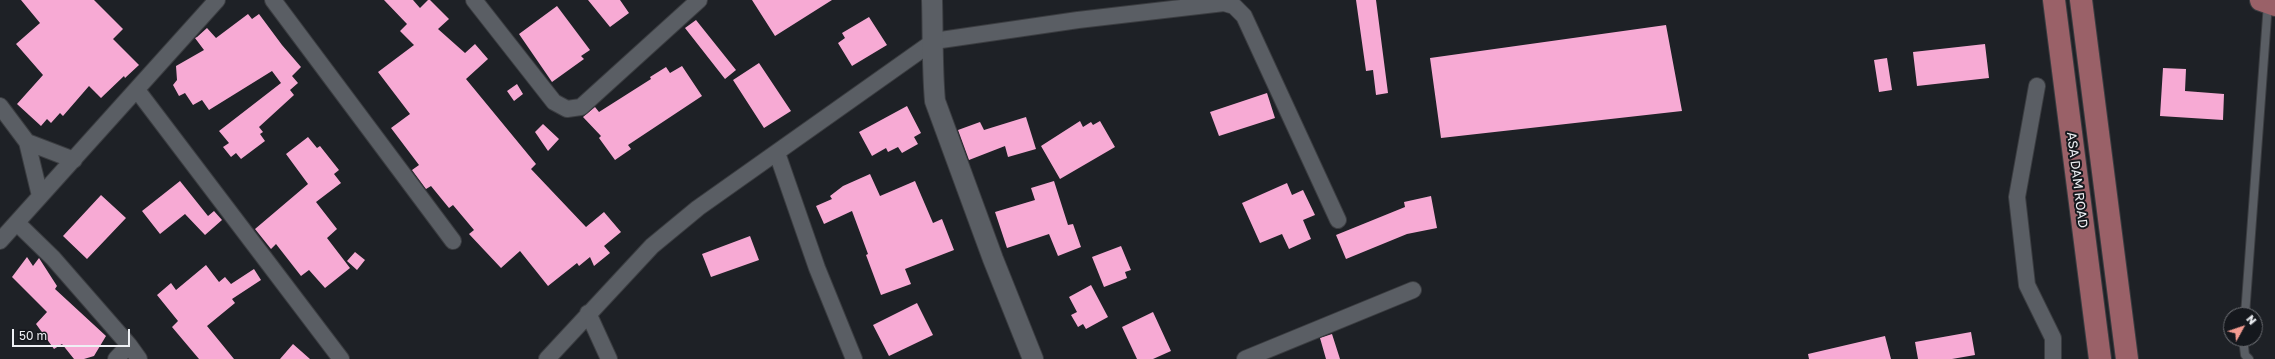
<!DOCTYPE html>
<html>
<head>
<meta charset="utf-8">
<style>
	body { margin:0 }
	#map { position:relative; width:2275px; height:359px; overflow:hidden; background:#1e2126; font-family:"Golos Text",sans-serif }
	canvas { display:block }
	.north { position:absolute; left:2223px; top:307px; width:40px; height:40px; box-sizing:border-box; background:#15181d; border:1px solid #6c6e73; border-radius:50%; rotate:50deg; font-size:11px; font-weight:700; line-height:16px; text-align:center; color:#eef0f4 }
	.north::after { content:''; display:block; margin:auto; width:14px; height:18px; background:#f59c91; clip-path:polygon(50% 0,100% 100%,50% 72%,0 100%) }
	.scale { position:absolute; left:12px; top:329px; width:118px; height:18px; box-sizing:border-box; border:2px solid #eef0f4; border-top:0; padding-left:5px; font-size:12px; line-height:14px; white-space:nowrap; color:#eef0f4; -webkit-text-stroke:3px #15181d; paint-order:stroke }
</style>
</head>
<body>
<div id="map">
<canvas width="2275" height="359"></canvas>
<div class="north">N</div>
<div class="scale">50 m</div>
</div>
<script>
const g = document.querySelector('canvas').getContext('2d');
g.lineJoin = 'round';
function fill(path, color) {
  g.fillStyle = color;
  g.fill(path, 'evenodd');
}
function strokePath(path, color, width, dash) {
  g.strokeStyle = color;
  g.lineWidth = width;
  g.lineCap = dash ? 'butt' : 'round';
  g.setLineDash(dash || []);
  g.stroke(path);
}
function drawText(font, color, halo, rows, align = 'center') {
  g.font = font + ' "Golos Text",sans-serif';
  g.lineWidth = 4;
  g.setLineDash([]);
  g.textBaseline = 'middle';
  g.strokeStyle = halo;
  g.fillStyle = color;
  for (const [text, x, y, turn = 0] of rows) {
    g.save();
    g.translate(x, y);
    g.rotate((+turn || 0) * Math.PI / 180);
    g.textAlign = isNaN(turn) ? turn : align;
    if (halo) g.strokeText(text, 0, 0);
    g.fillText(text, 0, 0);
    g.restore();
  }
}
fill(new Path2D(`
	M21 0H94L123 29 113 39 139 65 125 78 124 76 101 98 89 86 63 116 60 113 51 123 47 119 41 126 17 104 43 75 16 44 40 23Z
	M384 0H413L420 8 428 0H430L449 19 438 29 465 53 475 44 488 59 466 79 536 164 531 169 586 227 604 212 621 232 604 246 610 253 594 266 590 257 579 266 577 263 548 286 520 251 501 268 469 234 474 230 453 205 449 208 431 186 426 189 412 170 419 165 391 128 410 114 378 72 414 45 400 31 407 24Z
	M588 0H620L629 13 610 27Z
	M752 0H832L775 36Z
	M1356 0H1376L1388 93 1376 95 1373 70 1366 71Z
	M557 6 590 50 581 56 584 59 552 82 519 34Z
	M248 14 252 19 259 14 282 45 301 67 292 76 298 83 290 90 294 95 259 127 263 132 260 134 265 141 241 159 236 153 231 157 223 147 229 143 219 131 281 83 272 71 209 110 202 100 193 105 185 93 179 96 173 85 177 80 176 66 204 50 195 38 197 37 207 28 216 38Z
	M869 17 887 45 852 66 838 43 845 38 842 33Z
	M696 20 736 70 725 79 685 28Z
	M1666 25 1682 111 1441 138 1430 58Z
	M1985 44 1989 78 1917 86 1913 52Z
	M1887 58 1892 90 1879 92 1874 60Z
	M759 63 791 111 764 128 733 80Z
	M682 66 702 96 628 145 631 149 615 160 599 138 601 136 583 117 595 107 599 112 651 79 650 77 666 67 670 73Z
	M2163 68 2186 69 2185 91 2224 94 2223 120 2160 116Z
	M517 84 523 94 514 101 507 91Z
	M1267 93 1275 118 1219 136 1210 112Z
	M907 106 921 133 914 137 918 144 902 153 898 147 888 152 886 148 872 156 859 132Z
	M1026 117 1036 149 1008 157 1005 146 969 160 958 130 980 122 984 130Z
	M1080 121 1083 127 1091 122 1093 125 1100 121 1115 147 1060 179 1041 146Z
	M543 124 559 139 548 151 535 132Z
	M308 137 317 148 320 146 339 170 334 174 341 183 316 202 337 229 327 238 350 268 325 288 309 270 301 276 276 244 271 249 255 229 308 184 286 154Z
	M870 174 880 196 915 181 933 223 942 219 954 250 905 269 911 284 881 295 866 255 868 254 852 211 824 224 816 206 832 199 830 196 843 186Z
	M180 181 208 216 214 211 222 220 205 235 185 214 160 234 142 211Z
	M1054 181 1068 225 1073 224 1081 247 1058 256 1049 234 1007 248 995 212 1035 200 1031 188Z
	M1287 183 1292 195 1303 190 1315 215 1303 220 1311 239 1289 249 1282 234 1260 243 1242 203Z
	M101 195 126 218 87 259 63 236Z
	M1431 196 1437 228 1407 234 1346 259 1336 235 1405 207 1404 202Z
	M750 236 759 260 711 277 702 254Z
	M1121 246 1131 270 1125 272 1127 278 1104 287 1092 257Z
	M355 252 365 260 357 270 347 261Z
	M27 257 33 266 39 258 57 286 55 289 106 336 94 356 84 359H74L62 344 54 349 36 324 47 312 12 277Z
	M206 265 219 282 225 277 231 284 254 269 261 280 232 299 235 303 207 326 234 359H199L172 327 178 321 157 295 171 283 176 290Z
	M1091 285 1108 317 1086 329 1083 324 1078 327 1071 315 1077 312 1069 297Z
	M917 303 933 335 889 356 873 325Z
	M1153 312 1171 351 1153 359H1137L1122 327Z
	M1971 332 1975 355 1952 359H1918L1915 342Z
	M1332 334 1340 359H1326L1320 338Z
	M1885 336 1891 359H1809L1808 354Z
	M293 344 310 359H280Z`), '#f7aad4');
const service = new Path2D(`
	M2245 315 2268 3
	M2243 339 2245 355 2249 359`);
const minor = new Path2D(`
	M273 0 453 241
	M474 0 554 102 567 109 581 107 699 0
	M2037 86 2017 197 2027 285 2053 338V359
	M137 90 341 359
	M0 106 27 142 40 196
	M27 142 74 160
	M777 153 817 268 854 359
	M17 223 53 258 129 345 116 359
	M0 241 217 0
	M588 313 609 359
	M129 345 139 359
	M547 359 652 246 698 208 934 41 1078 20 1224 3 1234 6 1244 16 1338 220
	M1245 359 1413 290`);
const tertiary = new Path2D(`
	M932 0C933 34 932 68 935 101L993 259 1033 359`);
const primary = new Path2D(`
	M2054 0 2100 359
	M2081 0 2127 359
	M2261 0 2275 5`);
strokePath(service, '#3b3d41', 10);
strokePath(minor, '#3b3d41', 18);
strokePath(tertiary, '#3b3d41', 22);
strokePath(primary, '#3b3d41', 24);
strokePath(service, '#5a5e64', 8);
strokePath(minor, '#5a5e64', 16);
strokePath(tertiary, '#5a5e64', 20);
strokePath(primary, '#9a6168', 22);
drawText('13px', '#eef0f4', '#15181d', [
	["ASA DAM ROAD",2077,180,83]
]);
</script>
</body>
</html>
